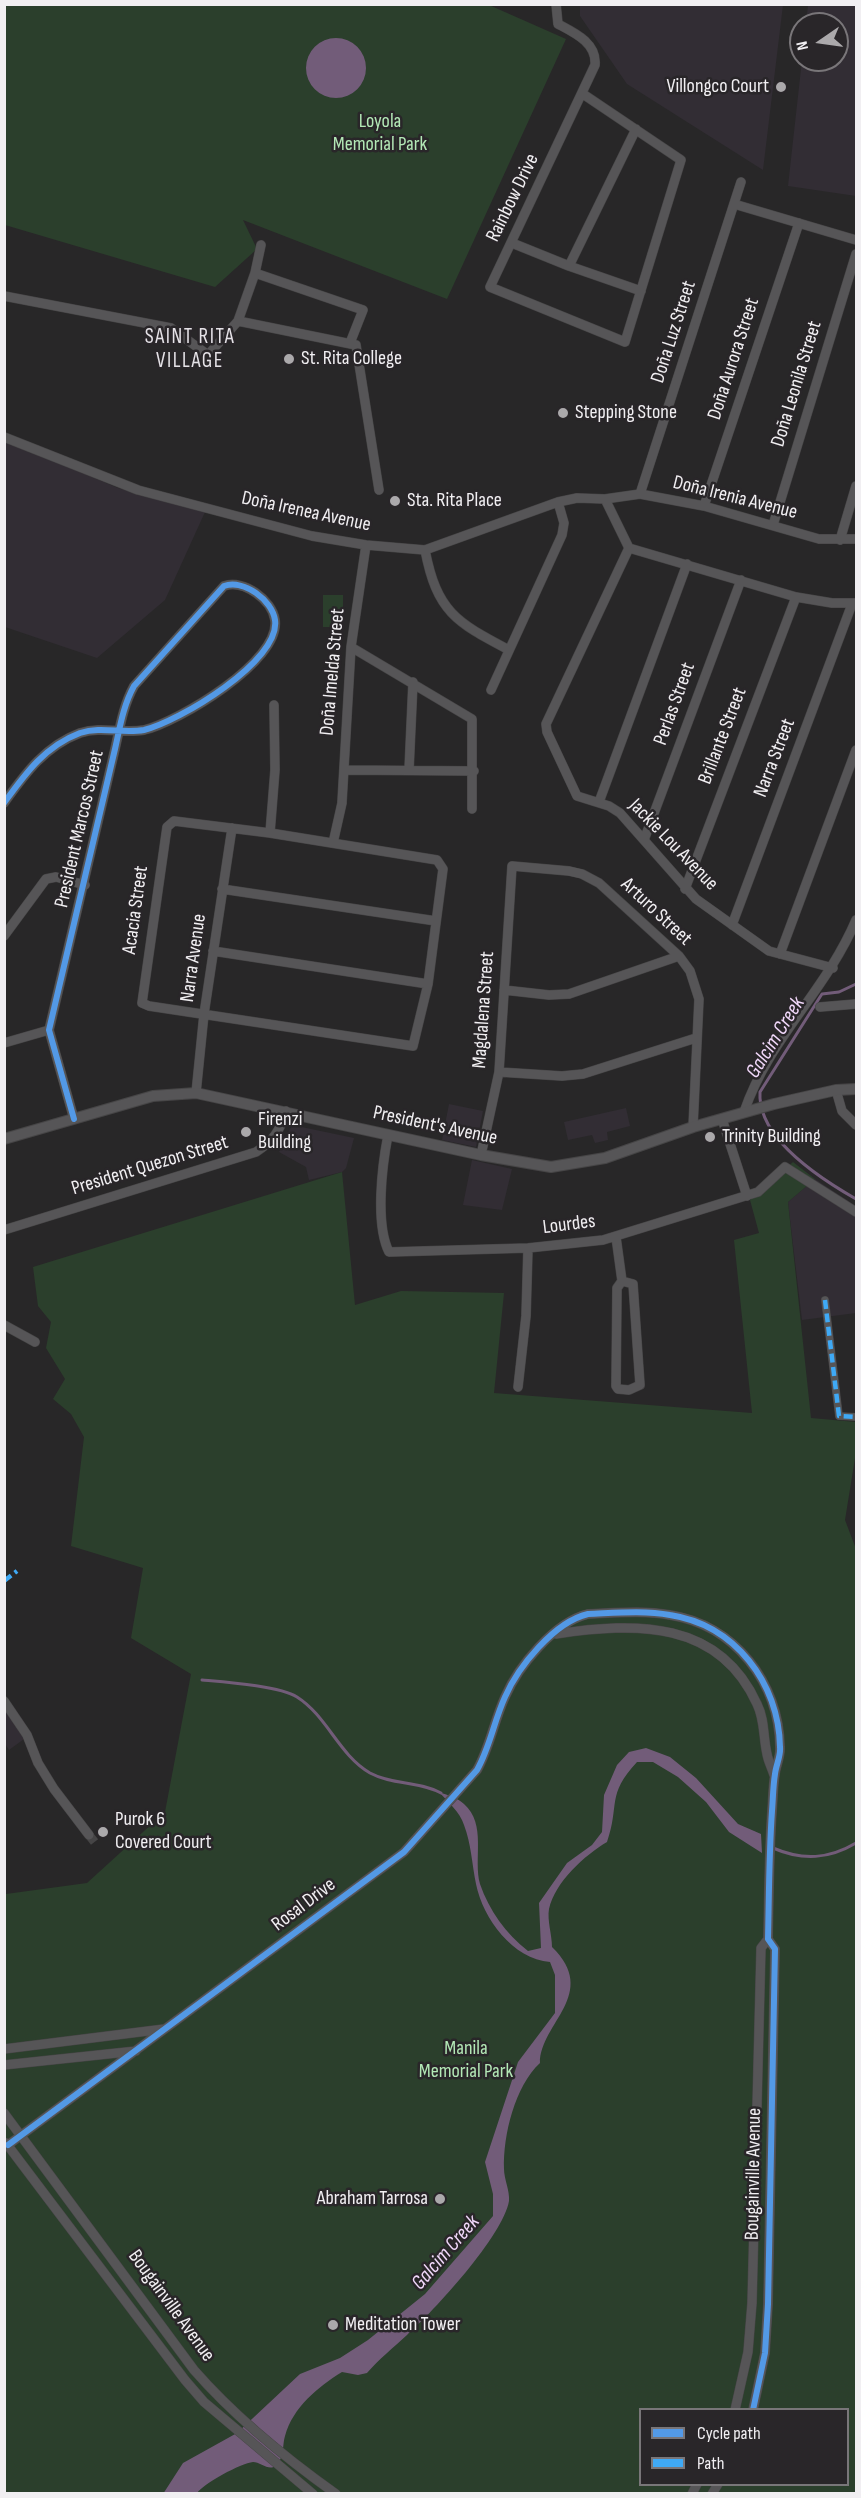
<!DOCTYPE html>
<html>
<head>
<meta charset="utf-8">
<style>
	body { margin:0 }
	#map { position:relative; width:861px; height:2498px; overflow:hidden; background:#282728; font-family:"Sofia Sans Condensed",sans-serif }
	canvas { display:block }
	.frame { position:absolute; inset:0; border:6px solid #f1eff2; pointer-events:none }
	.legend { position:absolute; left:639px; top:2408px; width:210px; height:78px; box-sizing:border-box; background:#292629; border:2px solid #797679; margin:0; padding:8px 10px; list-style:none; font-size:18px; color:#f1eff2 }
	.legend li { display:flex; align-items:center; gap:12px; height:30px }
	.legend b { width:30px; border:2px solid #797679 }
	.north { position:absolute; left:789px; top:12px; width:60px; height:60px; box-sizing:border-box; background:#292629; border:2px solid #797679; border-radius:50%; rotate:257deg; font-size:16px; font-weight:700; line-height:24px; text-align:center; color:#f1eff2 }
	.north::after { content:''; display:block; margin:auto; width:21px; height:27px; background:#aba9ab; clip-path:polygon(50% 0,100% 100%,50% 72%,0 100%) }
</style>
</head>
<body>
<div id="map">
<canvas width="861" height="2498"></canvas>
<div class="frame"></div>
<ul class="legend">
<li><b style="height:8px;background:#5399e6"></b>Cycle path</li>
<li><b style="height:8px;background:#3fa9f5"></b>Path</li>
</ul>
<div class="north">N</div>
</div>
<script>
const g = document.querySelector('canvas').getContext('2d');
g.lineJoin = 'round';
function fill(path, color) {
  g.fillStyle = color;
  g.fill(path, 'evenodd');
}
function strokePath(path, color, width, dash) {
  g.strokeStyle = color;
  g.lineWidth = width;
  g.lineCap = dash ? 'butt' : 'round';
  g.setLineDash(dash || []);
  g.stroke(path);
}
function drawText(font, color, halo, rows, align = 'center') {
  g.font = font + ' "Sofia Sans Condensed",sans-serif';
  g.lineWidth = 5;
  g.setLineDash([]);
  g.textBaseline = 'middle';
  g.strokeStyle = halo;
  g.fillStyle = color;
  for (const [text, x, y, turn = 0] of rows) {
    g.save();
    g.translate(x, y);
    g.rotate((+turn || 0) * Math.PI / 180);
    g.textAlign = isNaN(turn) ? turn : align;
    if (halo) g.strokeText(text, 0, 0);
    g.fillText(text, 0, 0);
    g.restore();
  }
}
fill(new Path2D(`
	M580 5H783L763 170 627 84 580 16Z
	M808 5H856V196L788 186 802 60H837V24H806Z
	M5 440 118 488 205 512 165 600 97 658 5 627Z
	M449 1104 483 1111 476 1147 442 1140Z
	M626 1108 630 1126 607 1132 608 1140 595 1143 592 1135 568 1140 564 1122Z
	M292 1125 354 1138 346 1168 342 1172 309 1180 306 1167 279 1152Z
	M472 1160 512 1169 502 1210 463 1205Z
	M815 1179 856 1206V1313L802 1320 788 1202Z
	M4 1709 24 1739 9 1750 5 1744Z`), '#322d34');
fill(new Path2D(`
	M4 5H489L566 39 447 299 243 220 257 249 215 287 5 225Z
	M323 595H343V627H323Z
	M793 1162 815 1179 788 1202 811 1418 856 1422V1452L845 1520 856 1549V2493H5L4 1884 6 1894 87 1883 165 1812 191 1674 131 1638 143 1568 71 1546 84 1437 71 1414 53 1399 65 1379 46 1348 51 1322 38 1306 33 1267 342 1172 355 1305 401 1291 504 1293 494 1393 752 1413 734 1240 759 1233 750 1200ZM640 2410H848V2484H640Z`), '#2b3f2c');
fill(new Path2D(`
	M306 68a30 30 0 1 1 60 0a30 30 0 1 1-60 0Z
	M646 1748 670 1757 696 1778 738 1824 761 1834 762 1853 729 1832 706 1802 678 1777 653 1762H637C606 1795 620 1805 607 1842 585 1855 555 1882 549 1909 547 1920 552 1935 552 1947 600 1994 540 2023 540 2063 515 2086 503 2135 504 2169 504 2179 510 2191 509 2201 503 2236 434 2311 407 2335 393 2348 379 2359 367 2373L358 2375 342 2372C318 2387 293 2407 285 2436 282 2446 285 2458 275 2466 269 2471 260 2462 253 2462 241 2463 203 2484 197 2493L163 2494 183 2463 237 2433 300 2374 340 2358 368 2340 425 2294 493 2216V2194L485 2162 518 2062 555 2013V1975L550 1962C513 1959 483 1919 476 1884 472 1864 471 1843 464 1825 460 1812 448 1802 439 1792 447 1795 458 1798 464 1804 487 1824 473 1859 480 1884 489 1910 506 1934 528 1951L541 1948 539 1903 567 1863 592 1845 602 1832 604 1795 617 1765 629 1752Z`), '#725c79');
strokePath(new Path2D(`
	M856 984 839 992 822 994 820 997 760 1092C757 1138 821 1179 856 1199
	M202 1680C224 1682 280 1686 297 1697 327 1716 339 1755 370 1773 392 1785 419 1781 441 1793
	M773 1848C803 1861 829 1859 856 1843`), '#725c79', 3);
strokePath(new Path2D(`
	M89 1835 96 1844`), '#464546', 9, [9, 4.5]);
const pedestrian = new Path2D(`
	M825 1300 839 1416 856 1417`);
const minor = new Path2D(`
	M556 4 558 24C575 33 597 43 595 65L490 287 625 342 681 160 583 94
	M734 204 856 240
	M512 243 569 266 641 291
	M569 266 636 129
	M255 273 363 310 350 343
	M4 296 171 328 208 355 238 321 255 273 261 245
	M238 321 356 345 379 490
	M4 437 138 490 312 536 366 545 425 550 558 502 577 498 605 499 640 494 704 506 819 539H856
	M640 494 741 182
	M605 499 629 548 546 724 547 732 577 796 609 806 620 813 696 899 769 951 833 968
	M704 506 799 223
	M773 525 856 254
	M840 540 856 486
	M629 548 796 597 832 603H856
	M425 550C437 612 456 622 509 650
	M351 647 472 719V809
	M491 690 562 535 564 523 558 502
	M344 770 474 771
	M409 770 413 682
	M342 802 351 647 366 545
	M599 802 687 564
	M4 803C25 774 45 746 80 733 102 726 122 734 144 730 178 722 281 661 275 620 272 600 244 579 224 586L134 686C123 706 120 727 115 749L49 1030 74 1119
	M174 821 270 833 437 860 443 869 428 984 413 1046 149 1006 142 1003 167 827Z
	M270 833 275 770 274 705
	M644 840 741 580
	M333 843 342 803
	M222 889 436 921
	M685 889 796 597
	M732 925 852 604
	M4 936 46 879 56 877 85 885
	M213 951 428 984
	M780 954 856 750
	M504 990 549 995 569 994 679 956
	M820 1007 856 1004
	M4 1043 49 1030
	M499 1072 562 1076 583 1074 696 1038
	M836 1090 842 1111 856 1125
	M196 1093 204 1014 232 828
	M744 1112C769 1038 826 991 856 920
	M722 1119 747 1196
	M388 1135C382 1166 375 1224 389 1252L528 1248 603 1240 758 1192 785 1167 856 1212
	M481 1155 499 1072 512 866 569 871 582 874 599 883 679 956 690 971 699 999 693 1127
	M4 1230 256 1152C273 1141 280 1131 286 1111
	M616 1237 622 1281 617 1288 616 1386 618 1389 629 1390 640 1385 633 1284 622 1281
	M4 1325 35 1342
	M518 1387 526 1316 528 1248
	M556 1634C636 1622 719 1620 757 1704 765 1720 763 1737 767 1754 768 1761 772 1768 774 1775
	M4 1701 27 1735 38 1763 54 1789 89 1835
	M4 2049 164 2029
	M4 2065 136 2051
	M4 2113 194 2370C236 2418 284 2457 336 2494
	M6 2143 185 2380 204 2402 313 2494
	M8 2145 404 1852 477 1770C490 1747 494 1721 505 1697 518 1667 554 1622 588 1614 614 1613 644 1610 670 1615 735 1625 779 1683 780 1747 781 1756 776 1765 775 1774 773 1786 773 1799 772 1811 769 1853 769 1896 768 1939L775 1949 768 2304 765 2353 753 2410
	M735 2410 748 2352 752 2303 761 1948 768 1939
	M692 2494 697 2484
	M712 2494 718 2484`);
const tertiary = new Path2D(`
	M4 1139 153 1096 196 1093 481 1155 551 1167 605 1158 693 1127 774 1104 836 1090 856 1089`);
strokePath(pedestrian, '#464546', 8);
strokePath(minor, '#464546', 10);
strokePath(tertiary, '#464546', 12);
strokePath(pedestrian, '#565557', 7);
strokePath(minor, '#565557', 9);
strokePath(tertiary, '#565557', 10);
strokePath(new Path2D(`
	M825 1300 839 1416 856 1417
	M4 1581 17 1571`), '#3fa9f5', 4.5, [9, 4.5]);
strokePath(new Path2D(`
	M4 803C25 774 45 746 80 733 102 726 122 734 144 730 178 722 281 661 275 620 272 600 244 579 224 586L134 686C123 706 120 727 115 749L49 1030 74 1119
	M8 2145 404 1852 477 1770C490 1747 494 1721 505 1697 518 1667 554 1622 588 1614 614 1613 644 1610 670 1615 735 1625 779 1683 780 1747 781 1756 776 1765 775 1774 773 1786 773 1799 772 1811 769 1853 769 1896 768 1939L775 1949 768 2304 765 2353 753 2410`), '#5399e6', 6);
for (const [x, y, r, color] of [
	[781,87,6,"#aba9ab"],
	[289,359,6,"#aba9ab"],
	[563,413,6,"#aba9ab"],
	[395,501,6,"#aba9ab"],
	[246,1132,6,"#aba9ab"],
	[710,1137,6,"#aba9ab"],
	[103,1832,6,"#aba9ab"],
	[440,2199,6,"#aba9ab"],
	[333,2325,6,"#aba9ab"]
]) {
  const dot = new Path2D();
  dot.arc(x, y, r, 0, 2 * Math.PI);
  g.fillStyle = color;
  g.fill(dot);
  strokePath(dot, '#292629', 2);
}
drawText('20px', '#f1eff2', '#292629', [
	["Villongco Court",769,87,"right"],
	["St. Rita College",301,359],
	["Stepping Stone",575,413],
	["Sta. Rita Place",407,501],
	["Firenzi",258,1120],
	["Building",258,1143],
	["Trinity Building",722,1137],
	["Purok 6",115,1820],
	["Covered Court",115,1843],
	["Abraham Tarrosa",428,2199,"right"],
	["Meditation Tower",345,2325]
], 'left');
drawText('20px', '#b3e8b6', '#292629', [
	["Loyola",380,122],
	["Memorial Park",380,145],
	["Manila",466,2049],
	["Memorial Park",466,2072]
]);
drawText('20px', '#f1eff2', '#292629', [
	["Rainbow Drive",513,198,-64],
	["Doña Luz Street",674,332,-72],
	["Doña Aurora Street",734,359,-72],
	["Doña Leonila Street",797,384,-73],
	["Doña Irenia Avenue",735,498,14],
	["Doña Irenea Avenue",306,512,12],
	["Doña Imelda Street",333,672,-85],
	["Perlas Street",675,704,-70],
	["Brillante Street",723,736,-69],
	["Narra Street",775,758,-69],
	["President Marcos Street",80,829,-77],
	["Jackie Lou Avenue",673,845,46],
	["Acacia Street",136,910,-82],
	["Arturo Street",656,912,43],
	["Narra Avenue",194,958,-82],
	["Magdalena Street",484,1010,-86],
	["President's Avenue",435,1126,12],
	["President Quezon Street",150,1166,-17],
	["Lourdes",569,1225,-7],
	["Rosal Drive",304,1905,-37],
	["Bougainville Avenue",754,2174,-89],
	["Bougainville Avenue",171,2306,54]
]);
g.letterSpacing = '1.5px';
drawText('21px', '#e5e2e7', '#292629', [
	["SAINT RITA",190,338],
	["VILLAGE",190,362]
]);
g.letterSpacing = '0px';
drawText('italic 21px', '#f1d8fa', '#292629', [
	["Galcim Creek",776,1038,-58],
	["Galcim Creek",446,2253,-49]
]);
</script>
</body>
</html>
